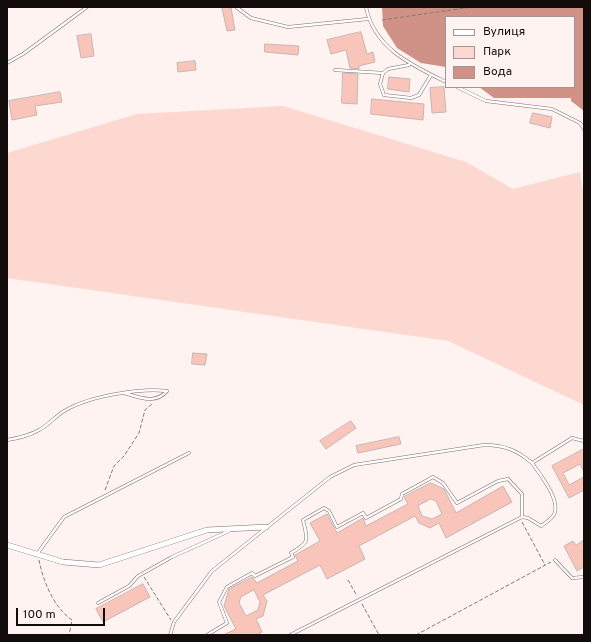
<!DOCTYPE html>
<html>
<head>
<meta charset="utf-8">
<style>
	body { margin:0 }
	#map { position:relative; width:591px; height:642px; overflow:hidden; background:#fef3f1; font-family:Overpass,sans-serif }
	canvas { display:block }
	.frame { position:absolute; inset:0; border:8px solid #120c0b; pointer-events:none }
	.legend { position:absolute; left:445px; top:16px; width:130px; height:72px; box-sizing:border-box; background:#fef3f1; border:1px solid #a09795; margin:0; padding:5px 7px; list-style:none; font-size:12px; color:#120c0b }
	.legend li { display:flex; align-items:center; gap:8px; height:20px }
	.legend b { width:20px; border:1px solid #a09795 }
	.scale { position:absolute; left:16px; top:608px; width:89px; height:18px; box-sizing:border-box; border:2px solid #120c0b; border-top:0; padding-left:5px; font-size:12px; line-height:14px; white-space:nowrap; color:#120c0b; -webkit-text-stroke:3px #fef3f1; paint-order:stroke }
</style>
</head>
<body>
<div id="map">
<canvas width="591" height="642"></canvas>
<div class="frame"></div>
<ul class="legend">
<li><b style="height:5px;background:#fff"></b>Вулиця</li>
<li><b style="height:11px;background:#fcd8d1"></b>Парк</li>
<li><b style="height:11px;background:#d09286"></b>Вода</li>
</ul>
<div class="scale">100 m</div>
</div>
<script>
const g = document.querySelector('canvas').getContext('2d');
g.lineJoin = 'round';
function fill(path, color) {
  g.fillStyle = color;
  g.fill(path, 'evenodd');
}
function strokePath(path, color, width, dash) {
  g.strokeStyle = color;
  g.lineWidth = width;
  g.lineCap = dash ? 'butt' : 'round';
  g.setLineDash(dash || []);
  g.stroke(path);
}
fill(new Path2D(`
	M283 106 466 162 513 189 580 172 584 197V405L448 341 7 278V153L137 114Z`), '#fcd8d1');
fill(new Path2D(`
	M382 7H584V111L571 101V98H494L479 87H574V17H446V67L421 63 397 48 383 26Z`), '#d09286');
const building = new Path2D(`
	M231 7 235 30 227 31 222 8Z
	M361 32 367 54 373 52 375 62 359 66V69L350 68 346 50 331 54 327 40Z
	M91 34 94 56 81 58 77 36Z
	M265 44 299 46 298 55 265 52Z
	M195 61 196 70 178 72 177 63Z
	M343 73 358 74 357 104 342 103Z
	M389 77 410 79 409 92 388 89Z
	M444 87 446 112 432 113 430 88Z
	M60 92 62 102 35 106 37 115 12 120 9 101Z
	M372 99 424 104 423 120 371 114Z
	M533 113 552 117 550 128 530 123Z
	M193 353 207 354 205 365 192 364Z
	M351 421 356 428 326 449 320 441Z
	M399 437 401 444 358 453 356 446Z
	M584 449V472L580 464 563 473 569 485 584 477V490L569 498 552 466Z
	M431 483 444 489 456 513 503 486 512 502 446 538 439 523 430 528 419 523 415 516 359 546 365 559 327 579 320 565 263 595 267 601 263 616 256 619 262 632 257 635H223L236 629 224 606 229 589 252 577 257 583 298 561 295 555 320 541 310 523 327 514 337 533 363 518 366 526 408 504 404 497ZM431 499 436 501 442 514 432 519 422 516 418 506ZM254 590 260 602 258 610 246 616 239 603 241 597Z
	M584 540V567L577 571 564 546 573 541 576 545Z
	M143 584 150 597 103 622 96 609Z`);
fill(building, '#f9c4ba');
strokePath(building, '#c6b5b2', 1);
const service = new Path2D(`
	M236 7 251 18 288 27 368 19
	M366 7C374 48 411 65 446 82
	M7 63 23 54 87 7
	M409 65 388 69 383 73 380 84 384 95 411 98 419 95 431 75
	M335 70 383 73
	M457 87 486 101 552 109 580 123 584 129
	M7 440C18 438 29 436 39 430 49 425 56 415 66 410 90 396 139 388 167 391 155 405 139 397 124 393
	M37 554 64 517 189 453
	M555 560 572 578 584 577
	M98 603 129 586 138 576 172 557 229 531
	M170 635 174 622 212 571 330 477 354 465 484 445C504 445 517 450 532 463L572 438 584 441
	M207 635 227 623 219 602 227 587 252 573 255 576 293 557 291 553C310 542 308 541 303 520L324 508 329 511 337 527 363 513 366 518 401 499 402 494 433 477 443 483 457 503 498 481 508 479 522 494V517
	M290 635 522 517 528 518 541 526C545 523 550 520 553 516 563 503 540 474 532 463`);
const minor = new Path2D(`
	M7 545 63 562 99 565 207 530 266 527`);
strokePath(service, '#7d6d6a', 3.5);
strokePath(minor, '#7d6d6a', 6);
strokePath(new Path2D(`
	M382 20 472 7
	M105 490 114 466 124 456 139 433 145 410 152 404
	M522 522 545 565
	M39 560C43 581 54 608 72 620L69 635
	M144 577 171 620
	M348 580 357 596
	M362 604 379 635
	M416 635 551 562`), '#817977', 1, [4, 2]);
strokePath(service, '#fff', 2.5);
strokePath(minor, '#fff', 5);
</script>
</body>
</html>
